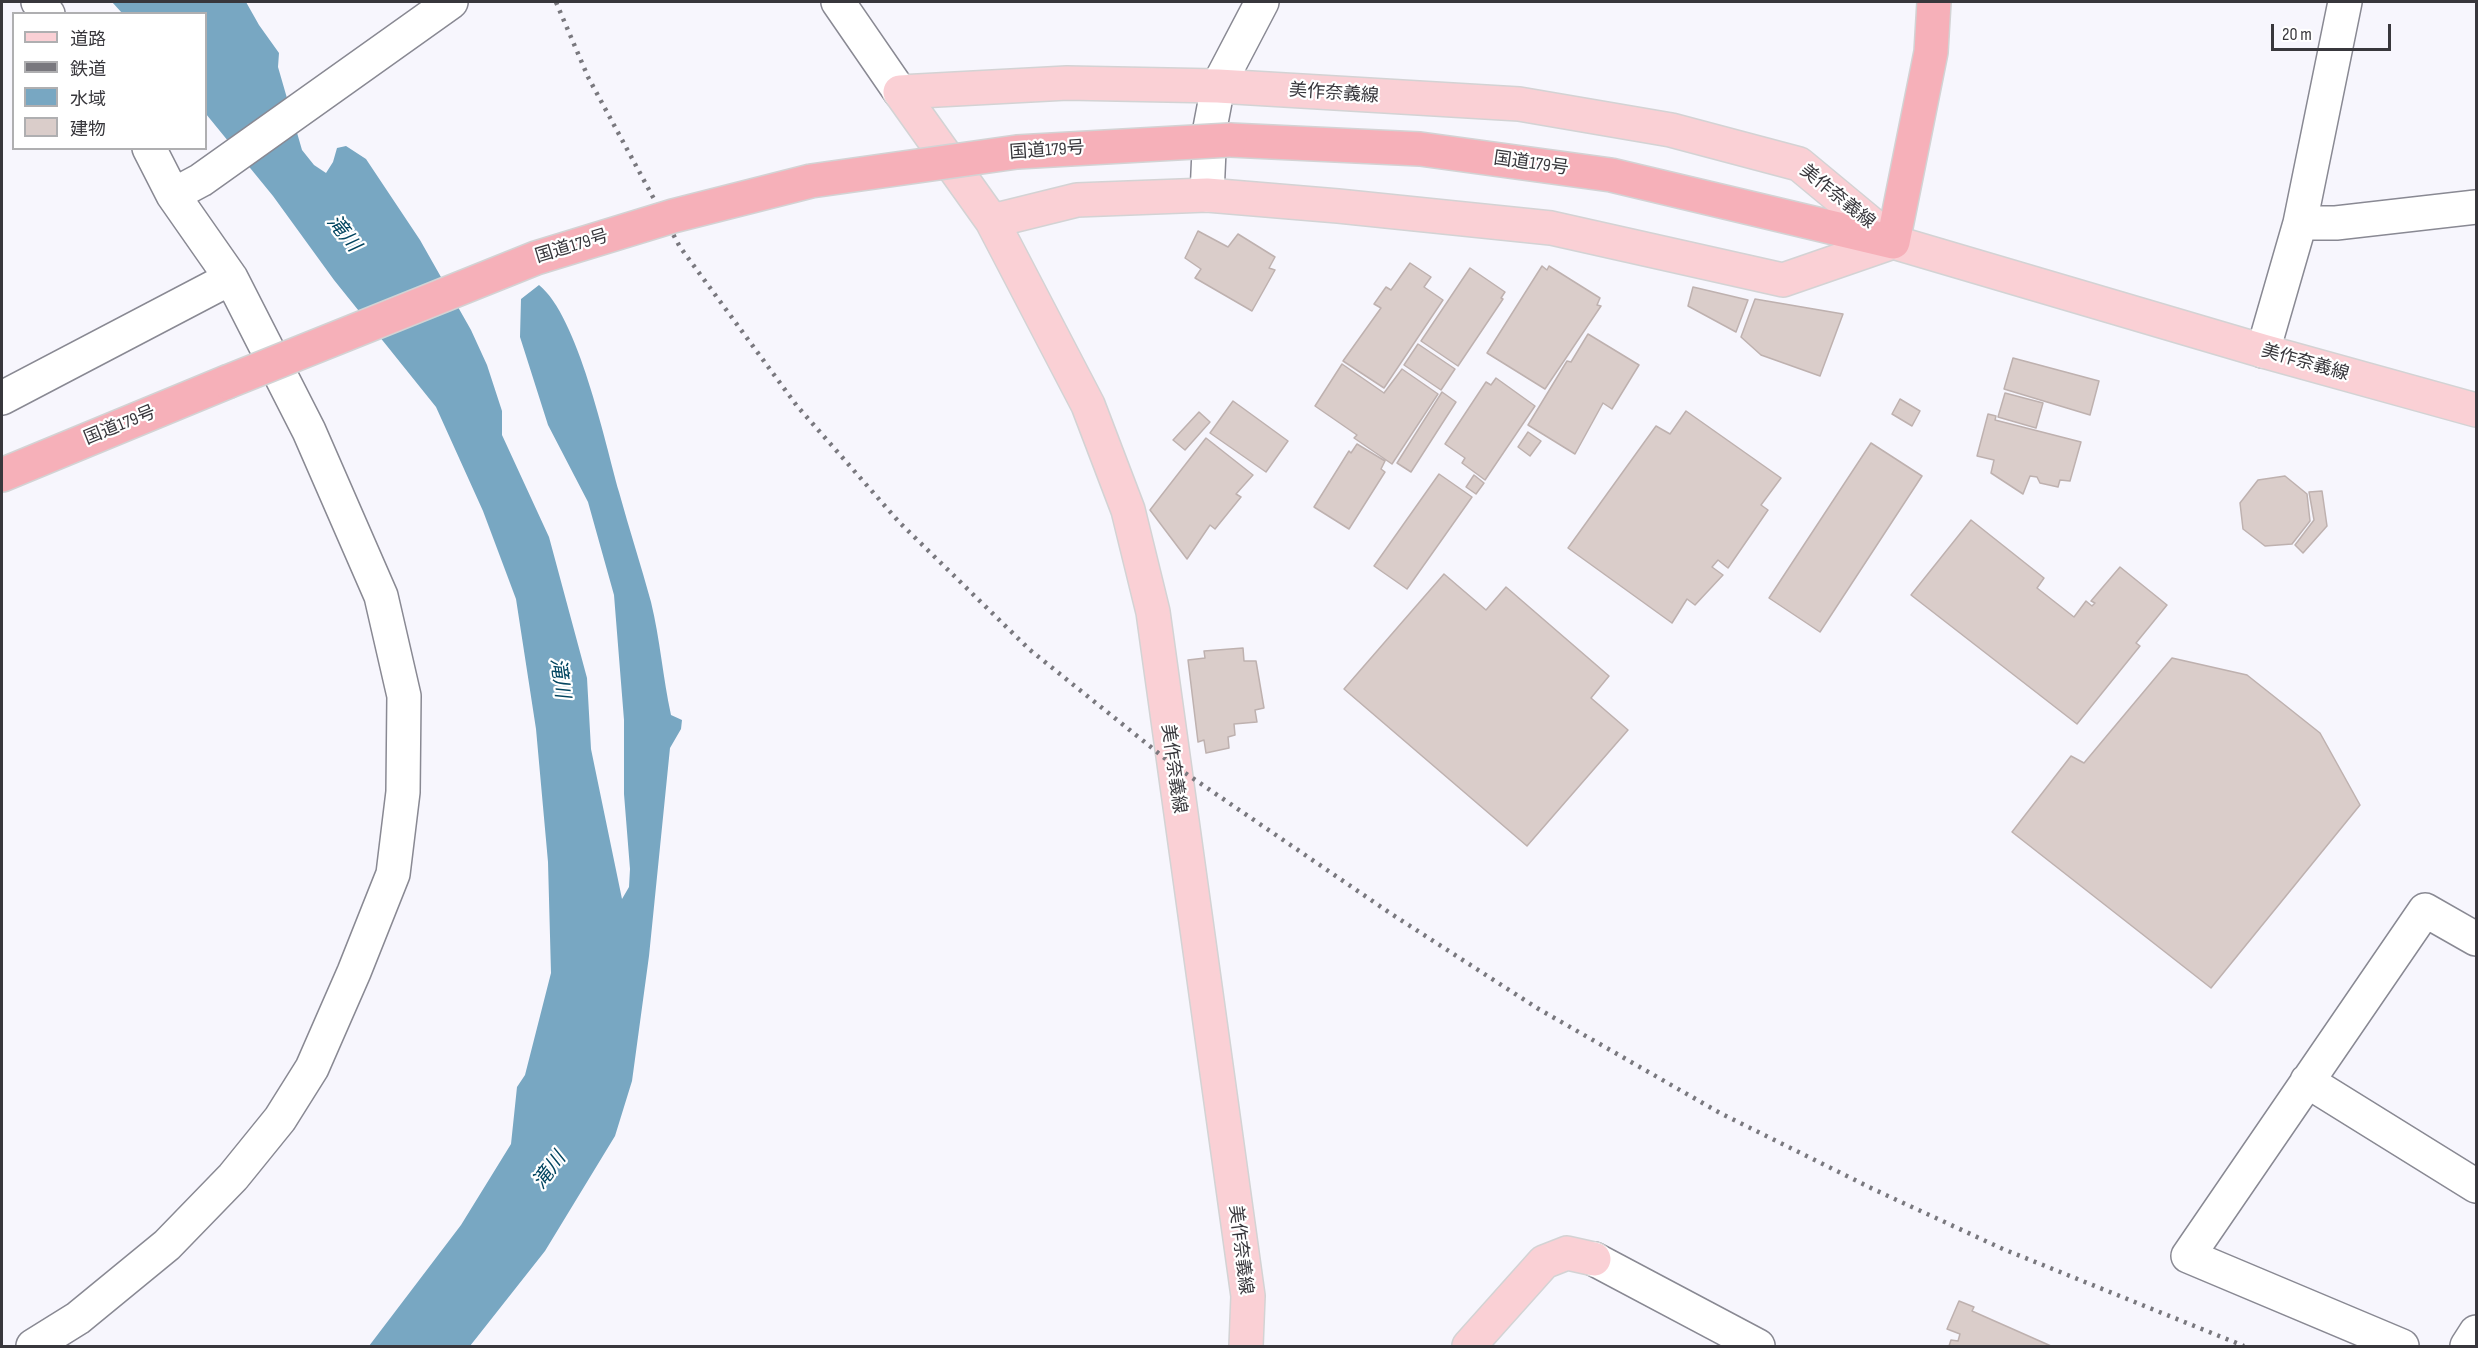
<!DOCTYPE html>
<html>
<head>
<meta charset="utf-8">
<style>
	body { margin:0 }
	#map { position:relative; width:2478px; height:1348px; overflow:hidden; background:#f7f6fd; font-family:"Sofia Sans Condensed","Noto Sans JP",sans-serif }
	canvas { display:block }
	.frame { position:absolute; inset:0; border:3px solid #38373c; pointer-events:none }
	.legend { position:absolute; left:12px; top:12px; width:195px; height:138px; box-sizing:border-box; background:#fff; border:2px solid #afafb1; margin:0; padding:8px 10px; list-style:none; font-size:18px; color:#38373c }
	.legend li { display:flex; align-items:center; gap:12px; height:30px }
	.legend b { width:30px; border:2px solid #afafb1 }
	.scale { position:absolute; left:2271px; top:24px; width:120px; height:27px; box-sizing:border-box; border:3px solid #38373c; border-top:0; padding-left:8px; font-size:18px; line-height:21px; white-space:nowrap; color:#38373c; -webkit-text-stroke:4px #fff; paint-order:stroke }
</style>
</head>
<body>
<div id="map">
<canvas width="2478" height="1348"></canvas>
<div class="frame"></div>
<ul class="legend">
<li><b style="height:8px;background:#fad0d5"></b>道路</li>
<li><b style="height:8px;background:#79787e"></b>鉄道</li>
<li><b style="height:16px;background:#78a7c2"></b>水域</li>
<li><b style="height:16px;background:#dacdca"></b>建物</li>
</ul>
<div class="scale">20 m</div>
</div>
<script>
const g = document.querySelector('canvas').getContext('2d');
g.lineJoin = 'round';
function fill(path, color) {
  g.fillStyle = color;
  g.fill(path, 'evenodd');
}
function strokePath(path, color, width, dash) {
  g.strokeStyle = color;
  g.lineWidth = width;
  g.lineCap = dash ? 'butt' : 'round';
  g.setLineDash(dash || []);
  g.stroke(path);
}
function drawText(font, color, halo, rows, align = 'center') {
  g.font = font + ' "Sofia Sans Condensed","Noto Sans JP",sans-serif';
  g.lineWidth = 4.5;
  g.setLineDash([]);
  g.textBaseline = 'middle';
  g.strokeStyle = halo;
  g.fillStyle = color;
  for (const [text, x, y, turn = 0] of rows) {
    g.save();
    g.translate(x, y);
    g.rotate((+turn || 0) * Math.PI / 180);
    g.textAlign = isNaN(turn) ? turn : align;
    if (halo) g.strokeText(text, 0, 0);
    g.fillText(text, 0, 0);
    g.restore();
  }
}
fill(new Path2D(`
	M112 2H246L259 25 279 53 278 67 302 150 314 165 326 173 333 162 337 148 346 146 366 159 420 240 471 330 487 365 502 411V435L549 537 587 678 591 749 622 899 629 887 630 869 624 794V720L614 595 588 502 548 425 520 337 521 299 539 285C578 316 605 442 619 492 629 529 641 565 651 602 660 639 663 678 671 715L682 720 681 729 670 748 649 956 632 1081 615 1136 545 1251 470 1346H369L461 1225 511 1144 517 1087 525 1075 551 973 548 862 536 729 516 599 483 511 436 407 334 280 273 196 206 114V14L122 13Z`), '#78a7c2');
const building = new Path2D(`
	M1198 231 1228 247 1238 234 1275 257 1269 268 1275 270 1252 311 1195 278 1201 269 1185 258Z
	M1410 263 1431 277 1424 287 1443 300 1384 388 1343 361 1381 308 1374 304 1386 287 1391 290Z
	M1542 266 1547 270 1549 266 1600 298 1597 305 1601 306 1545 389 1487 353Z
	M1470 268 1505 292 1501 298 1503 299 1458 366 1421 341Z
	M1693 287 1748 300 1736 332 1688 306Z
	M1755 299 1843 314 1820 376 1761 355 1741 337Z
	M1588 334 1639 365 1612 409 1603 403 1575 454 1528 425 1567 361 1571 362Z
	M1418 344 1455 369 1441 390 1404 365Z
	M2013 358 2099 381 2090 415 2004 389Z
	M1342 364 1384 393 1402 369 1438 394 1392 464 1354 438 1357 435 1315 406Z
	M1496 378 1535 406 1485 480 1462 463 1465 458 1445 444 1486 382 1491 385Z
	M1442 392 1456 402 1411 472 1397 463Z
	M2005 393 2043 403 2036 428 1998 417Z
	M1900 399 1920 411 1912 426 1892 414Z
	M1233 401 1288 441 1266 472 1210 433Z
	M1686 411 1781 478 1761 505 1768 510 1728 568 1718 560 1712 567 1723 575 1695 605 1687 599 1672 623 1568 548 1656 426 1670 434Z
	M1199 412 1210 422 1185 450 1173 440Z
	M1988 414 1996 416 1995 420 2081 442 2070 481 2060 480 2058 487 2040 483 2037 477 2030 476 2023 494 1991 473 1994 460 1977 456Z
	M1528 432 1541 441 1530 456 1518 447Z
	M1206 438 1253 475 1236 494 1241 497 1215 529 1210 525 1187 559 1150 510Z
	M1871 443 1922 476 1820 632 1769 598Z
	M1357 444 1385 461 1381 469 1385 472 1349 529 1314 507 1349 451 1351 453Z
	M1439 474 1472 497 1407 589 1374 566Z
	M1474 475 1484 483 1476 494 1466 487Z
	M2285 476 2307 494 2310 521 2292 544 2265 546 2243 529 2240 503 2258 480Z
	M2322 491 2327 526 2303 553 2295 545 2314 520 2309 492Z
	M1971 520 2044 578 2037 588 2074 617 2086 601 2092 606 2095 603 2091 601 2120 567 2167 605 2136 643 2140 646 2077 724 1911 595Z
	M1444 574 1486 610 1506 587 1609 676 1591 698 1628 730 1527 846 1344 689Z
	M1243 648 1244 661H1256L1264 708 1255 710 1257 722 1234 724 1235 735 1228 737 1229 748 1206 753 1204 740 1198 742 1188 660 1205 658 1204 651Z
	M2172 658 2247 675 2320 733 2360 805 2211 988 2012 832 2071 756 2084 763Z
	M1959 1301 1974 1307 1972 1311 2051 1346H1949L1951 1340 1958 1341 1960 1334 1947 1329Z`);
fill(building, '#dacdca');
strokePath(building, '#beb1af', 1.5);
const minor = new Path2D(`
	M38 2 48 14
	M838 2 900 92
	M173 195 201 180 451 2
	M1207 195 1210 128 1218 86 1262 2
	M2300 223H2336L2476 207
	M2263 351 2300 223 2345 2
	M2 398 231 278
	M2307 1081 2476 1186
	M1594 1259 1758 1346
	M33 1346 78 1318 167 1245 233 1177 280 1119 312 1068 354 972 393 874 403 792 404 696 381 596 309 431 231 278 173 195 149 148
	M2402 1346 2188 1256 2425 910 2476 939
	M2467 1346 2476 1332`);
const major = new Path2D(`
	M900 92 1067 83 1218 86 1519 104 1671 130 1799 164 1893 242 2263 351 2476 410
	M900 92 992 221 1088 405 1128 510 1153 612 1248 1296 1246 1346
	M992 221 1077 200 1207 195 1338 206 1551 228 1783 280 1893 242
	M1469 1346 1544 1262 1567 1253 1594 1259`);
const highway = new Path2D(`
	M1230 140 1420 149 1611 175 1893 242 1931 52 1934 2
	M2 475 227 382`);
strokePath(minor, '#898993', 36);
strokePath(major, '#d3d3d4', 36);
strokePath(highway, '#d3d3d4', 36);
strokePath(minor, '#fff', 33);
strokePath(major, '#fad0d5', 33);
strokePath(highway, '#f6b0b9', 33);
strokePath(new Path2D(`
	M556 2 588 77 680 247 797 406 900 523 1030 650 1172 764 1390 913 1537 1008 1720 1113 1873 1189 2003 1249 2244 1346`), '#79787e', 4.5, [3, 6]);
const highwayBridge = new Path2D(`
	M227 382 536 258 673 216 811 181 1017 152 1230 140`);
strokePath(highwayBridge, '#d3d3d4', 36, []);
strokePath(highwayBridge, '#f6b0b9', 33);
drawText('18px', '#38373c', '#fff', [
	["美作奈義線",1334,94,4],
	["国道179号",1047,151,-4],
	["国道179号",1531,164,8],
	["美作奈義線",1837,197,39],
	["国道179号",572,247,-17],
	["美作奈義線",2305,363,16],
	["国道179号",120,426,-22],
	["美作奈義線",1173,769,82],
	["美作奈義線",1240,1250,83]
]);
drawText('italic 20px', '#024560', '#fff', [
	["滝川",343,234,51],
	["滝川",559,678,82],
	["滝川",550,1171,-53]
]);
</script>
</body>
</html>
